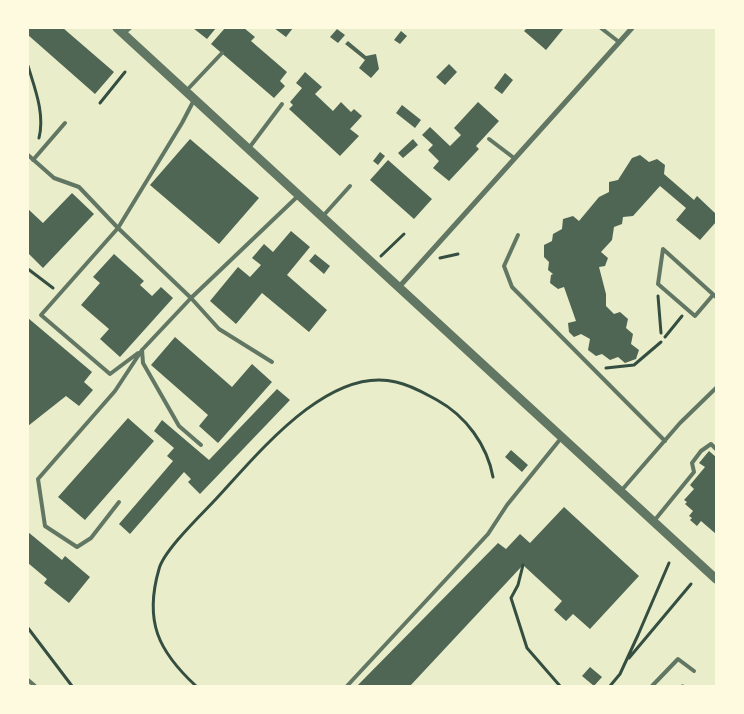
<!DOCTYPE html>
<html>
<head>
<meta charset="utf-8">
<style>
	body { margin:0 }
	#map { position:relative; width:744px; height:714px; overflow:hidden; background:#e9edc9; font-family:Raleway,sans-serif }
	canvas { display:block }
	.frame { position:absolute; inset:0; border:29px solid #fefae0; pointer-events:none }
</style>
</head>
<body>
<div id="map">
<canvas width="744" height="714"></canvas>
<div class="frame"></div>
</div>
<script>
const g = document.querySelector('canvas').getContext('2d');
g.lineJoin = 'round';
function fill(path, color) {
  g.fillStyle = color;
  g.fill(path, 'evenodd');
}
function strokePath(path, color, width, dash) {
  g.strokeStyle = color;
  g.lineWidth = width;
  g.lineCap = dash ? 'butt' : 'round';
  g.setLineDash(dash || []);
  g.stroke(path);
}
fill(new Path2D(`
	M28 28H63L114 72 95 94 28 35Z
	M193 28H216L207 39Z
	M225 28H244L255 37 251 41 287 72 280 81 285 86 274 98 211 44Z
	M274 28H293L286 37Z
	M527 28H564L546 50 524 31Z
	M337 29 345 35 338 43 330 37Z
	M401 31 407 36 400 44 394 40Z
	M348 41 366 56 376 54 379 69 371 78 359 68 365 60 345 44Z
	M449 64 457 72 445 85 436 77Z
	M305 72 322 87 315 94 333 111 341 102 351 112 354 109 362 116 350 129 359 136 340 156 289 109 293 105 290 102 302 88 296 83Z
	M505 73 513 80 502 94 494 88Z
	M478 102 499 121 476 146 479 149 449 181 433 168 439 161 428 150 433 145 422 135 430 127 450 146 461 135 454 128Z
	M402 105 421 120 415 128 396 113Z
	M190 139 259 198 219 244 150 185Z
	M413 139 418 145 403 158 398 153Z
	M380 152 385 156 378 165 373 161Z
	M640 155 649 162 657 159 665 165 664 174 694 200 697 196 716 214V222L700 240 676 220 686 208 660 186 633 216 623 217 622 224 614 227 612 240 601 252 608 258 605 266 599 267 606 294V306L614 314 620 312 628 319 626 328 633 334 631 344 639 350 636 359 625 363 618 357 610 360 602 354 596 356 588 350 590 339 581 334 574 337 569 332 568 323 576 321 564 287 558 289 550 283 551 275 553 274 548 270 549 262 544 257V245L552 241 553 234 562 229 563 219 573 216 579 221 599 197 609 192V182L618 180 632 158Z
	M388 160 432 199 414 219 370 180Z
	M72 193 94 214 43 268 28 253V209L43 223Z
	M291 231 310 247 287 275 327 310 309 332 262 293 236 324 210 301 238 267 250 277 261 265 252 258 264 244 273 252Z
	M114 254 144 281 140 285 152 296 161 287 173 298 120 357 100 339 109 329 81 305 100 283 93 277Z
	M315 254 330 266 324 274 309 261Z
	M28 318 92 372 84 382 93 390 79 406 66 396 28 426Z
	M175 337 232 387 252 364 272 382 218 443 199 426 208 415 151 365Z
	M277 389 290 400 200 494 188 482 191 479 184 472 130 534 119 524 173 461 167 456 174 448 154 431 162 420 209 460Z
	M128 418 154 441 85 520 58 497Z
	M511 450 528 465 522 472 505 457Z
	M709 451 716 457V534L701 521 697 526 690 520 692 518 689 516 693 511 685 504 687 502 684 500 694 489 690 485 705 467 699 463Z
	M564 507 639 576 590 629 573 614 566 621 554 610 562 601 523 565 410 686H357L498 543 506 549 520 534 530 543Z
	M28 532 62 560 65 556 90 577 69 603 44 583 47 579 28 563Z
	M590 667 602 677 594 686 582 676Z`), '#4f6655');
strokePath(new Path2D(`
	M28 66C35 89 45 114 39 138
	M100 103 125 72
	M381 256 404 234
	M440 258 458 254
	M28 269 53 288
	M658 296 661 333
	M665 337 682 316
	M606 368 634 365 661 342
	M523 565 518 585 511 598 527 648 560 686
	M28 628 72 686
	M629 658 691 584
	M196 686C158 651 144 621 159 569 164 550 202 514 216 499 257 455 328 365 396 382 411 385 424 393 437 400 466 416 487 445 493 477
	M610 686 620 674 638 635 669 563
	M682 686H683`), '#344e41', 3);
strokePath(new Path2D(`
	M601 28 619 42
	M124 33 130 28
	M187 90 222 53
	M194 100 182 123 118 228 191 298 298 196
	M489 139 514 158
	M249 148 282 104
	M28 155 54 178 79 187 118 228 41 315 110 374 138 353
	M33 160 65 123
	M323 216 350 186
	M518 235 504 266 512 287 665 441
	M713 295 695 316 658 284 663 249 716 297
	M142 350 143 363 179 426 201 445
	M621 491 680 423 716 388
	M119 502 91 538 77 547 45 526 38 479 115 391 142 350 191 298 219 329 272 362
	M654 521 694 472 692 463 701 451 711 444 716 449
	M28 680 35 686
	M347 686 488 534 507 505 562 437
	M652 686 678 659 694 671`), '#617663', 4);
strokePath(new Path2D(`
	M399 287 632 28`), '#617663', 5);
strokePath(new Path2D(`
	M117 28 716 579`), '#617663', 9);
</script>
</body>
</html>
